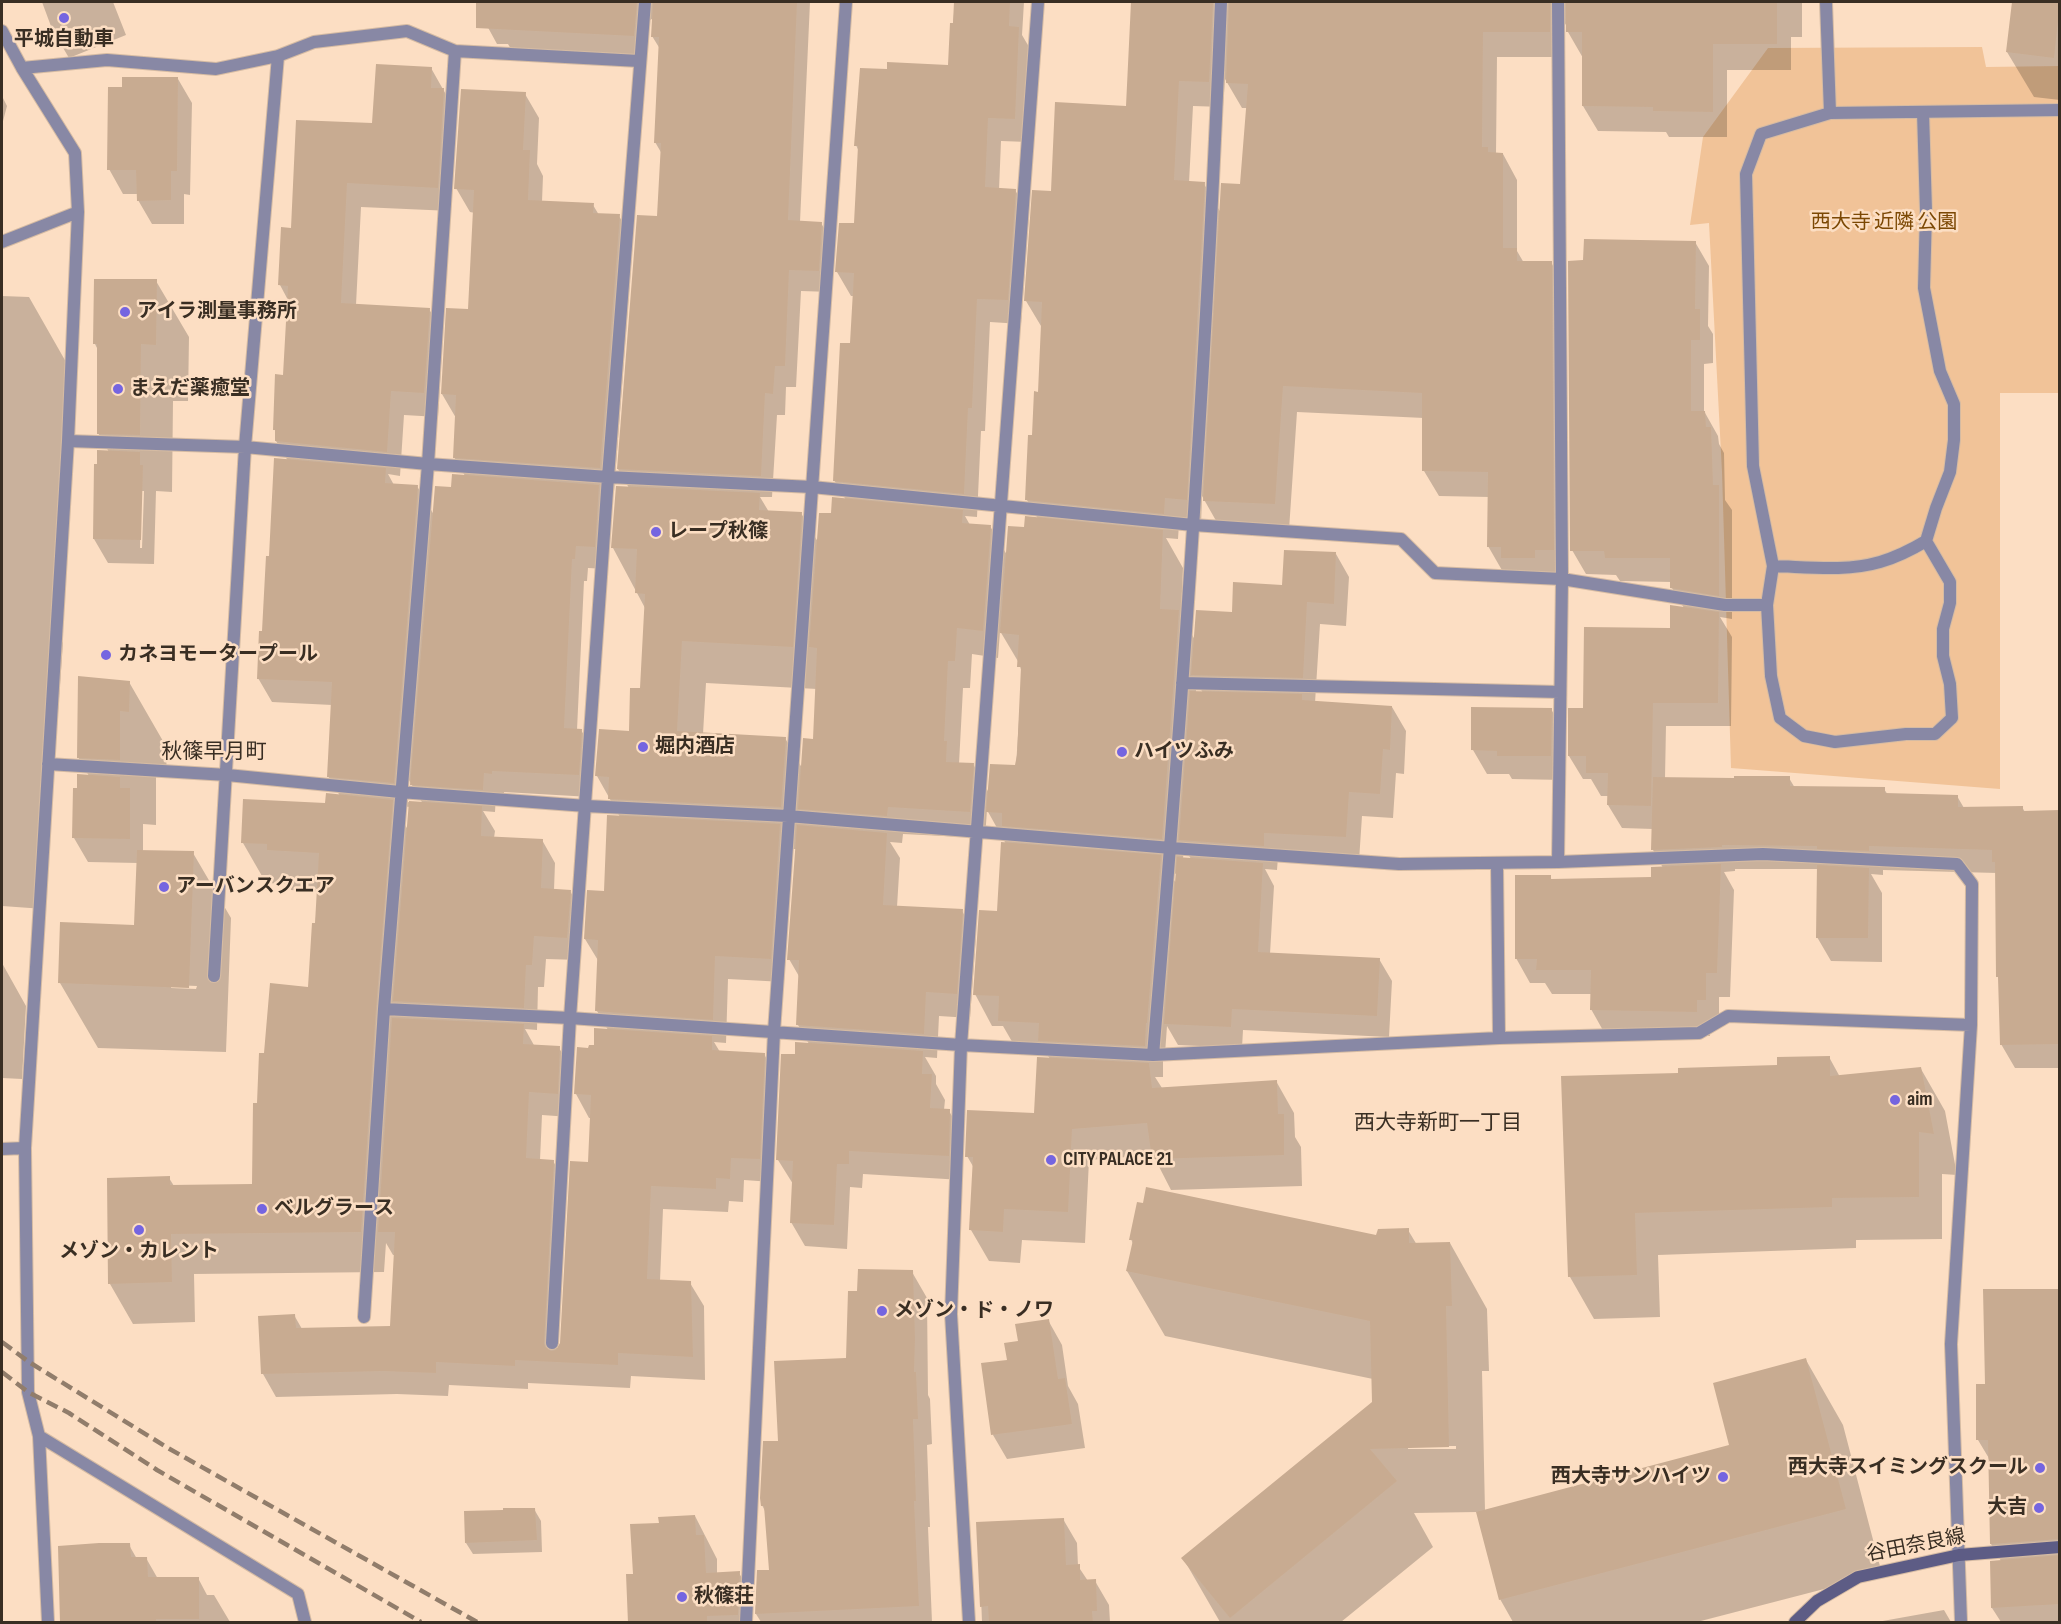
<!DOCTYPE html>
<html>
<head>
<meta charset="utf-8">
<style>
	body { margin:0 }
	#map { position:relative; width:2061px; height:1624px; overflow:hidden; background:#fcdec3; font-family:"Sofia Sans Condensed",sans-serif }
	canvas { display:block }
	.frame { position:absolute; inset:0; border:3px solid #392e23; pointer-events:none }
</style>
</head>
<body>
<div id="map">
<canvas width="2061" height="1624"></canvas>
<div class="frame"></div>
</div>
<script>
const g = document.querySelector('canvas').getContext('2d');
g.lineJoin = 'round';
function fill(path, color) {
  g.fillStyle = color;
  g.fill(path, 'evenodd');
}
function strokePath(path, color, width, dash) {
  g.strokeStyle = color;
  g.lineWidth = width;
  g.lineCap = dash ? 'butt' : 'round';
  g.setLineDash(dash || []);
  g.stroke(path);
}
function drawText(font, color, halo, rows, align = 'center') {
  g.font = font + ' "Sofia Sans Condensed","Noto Sans JP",sans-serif';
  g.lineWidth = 5;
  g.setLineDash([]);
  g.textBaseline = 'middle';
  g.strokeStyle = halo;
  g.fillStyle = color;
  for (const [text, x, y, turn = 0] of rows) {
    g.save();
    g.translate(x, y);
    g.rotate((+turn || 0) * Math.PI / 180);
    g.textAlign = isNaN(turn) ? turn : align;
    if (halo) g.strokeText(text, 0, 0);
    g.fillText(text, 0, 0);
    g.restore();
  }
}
fill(new Path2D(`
	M1982 47 1986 67 2059 66V393H2000V789L1731 768 1722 472 1709 223 1690 225 1703 137 1768 48Z`), '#f1c398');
fill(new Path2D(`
	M42 2H113L126 35 69 58 52 29Z
	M486 2H810L800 222 821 223 834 245 831 292 801 291 796 387H786L785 415H777L772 497H760L769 512 801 513 818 542 832 515 846 500 834 480 851 345 855 296H851L837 272 856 225 859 152 856 145 888 70 949 67 955 2H1024L1022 35 1032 52 1028 142 1001 141 999 190H1015L1029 214 1021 324 990 322 985 431H981L977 517 965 516 970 525 990 526 1007 555 1026 528 1038 519 1027 500 1039 393 1042 326H1041L1026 301 1052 192 1127 107 1133 2H1802V37H1791V70H1727V137H1669L1666 132 1598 131 1583 106V58L1568 32V21L1565 25 1564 57H1497L1496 154H1503L1517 180V251L1524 263 1551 262 1565 288 1567 576 1548 584 1518 583 1511 572H1503L1488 546 1489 497 1439 496 1424 471V418L1297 412 1289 530 1219 526 1202 496 1201 525 1179 524 1178 539 1166 538 1183 568 1181 615 1195 640 1233 614 1284 586 1336 554 1349 577 1346 626 1320 624 1315 703 1392 707 1406 731 1404 774 1396 773 1393 818 1362 816 1359 861 1278 857 1277 870 1265 869 1274 886 1270 954 1379 959 1392 981 1389 1037 1243 1030 1242 1048 1178 1045 1167 1026 1165 1054H1163V1077H1155L1162 1088 1276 1081 1294 1113 1295 1137 1301 1147 1302 1186 1171 1190 1153 1155 1089 1160 1085 1243 1022 1240 1020 1263 989 1261 971 1230 974 1168 967 1156 1036 1115 1050 1059 1047 1054 1018 1052 1003 1026H992L975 994 999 912 1006 844 987 810 985 838 903 834 902 843 890 842 900 858 897 907 962 911 976 935 970 1018 939 1016 937 1058 925 1057 936 1076V1084L945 1100 944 1110 949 1111 963 1135 962 1180 863 1174 862 1188 850 1187 847 1249 805 1246 791 1222 793 1184 778 1160 796 1056 809 1044 798 1025 800 978 789 959 797 849H793L784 982 728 979 726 1043 714 1042 720 1052 764 1054 777 1078 772 1182 744 1180 743 1202 729 1201 728 1212 663 1209 660 1281 690 1283 704 1306 705 1380 631 1376 630 1388 528 1383V1389L449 1385 448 1396 397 1394 276 1397 263 1374 294 1315 302 1329 391 1328 395 1255H393L386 1243 384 1272 194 1274 195 1322 133 1324 110 1284 169 1178 174 1186 254 1185 259 1104 265 1055 310 989 318 892 291 890 288 884 266 883 243 843 327 805 340 796 328 776 332 705 272 702 258 678 271 557 288 461 276 441 277 433 274 429 284 377 288 300 280 285 292 229 373 125 431 68 457 114 451 211 361 207 356 305 429 309 443 333 438 417 404 415 400 476 388 474 394 485 417 486 434 515 453 488 465 476 454 457 456 418 442 394 470 311 475 213 470 212 456 188 525 94 539 118 537 164 543 176 542 202 593 205 599 215 619 216 633 240 614 492 601 491 607 569 588 568 587 581H584L577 730H581L594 752 591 797 504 792V795H496L495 812 483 811 495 831 494 838 542 840 555 863 554 890 570 891 583 914 580 960 546 959 544 987H538L537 1030 525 1029 535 1047 559 1048 573 1071 570 1117 542 1115 540 1160 553 1161 567 1185 557 1351 562 1344 590 1163 591 1118H589L576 1094 578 1049 590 1050 595 1047 608 1030 597 1011 599 962 585 939 605 893 620 817 597 776 630 732 641 689 645 608 613 548 629 488 618 469 659 218 662 154 655 142 660 49 652 36 654 18 650 20 646 57 512 51 508 44H497L485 22ZM1225 79 1242 108H1248L1242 186 1221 213 1204 184 1189 183 1193 106 1223 107ZM1000 631 1019 663 1022 673 1016 766 989 793 973 764H959L963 688H970L972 654 998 658ZM1196 681 1203 693H1196ZM706 683 817 689 815 740 802 768 785 738 703 734ZM409 780 423 804 408 802ZM394 805 410 807 408 830ZM1184 847 1191 859H1183ZM1170 873 1178 874 1177 885Z
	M2013 2H2060V100L2034 97 2007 52Z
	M178 79 192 103 190 195 184 194V224H152L138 200V194H123L109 169Z
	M2 96 7 106 2 125Z
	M1695 242 1709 266 1708 326 1713 334V363L1704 364V411L1718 436 1719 444 1724 453 1725 500 1732 510V619L1720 617 1732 637 1731 726H1666L1665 778H1789L1795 788 1884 789 1888 795 1957 796 1964 808 2022 807 2025 812H2060V1068H2015L2001 1044 1997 873 1883 870V875L1871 874 1882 893V962L1831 961 1817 937 1818 869H1735V871L1724 872 1734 890 1730 997H1719V1024L1710 1023V1036L1605 1034 1591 1009 1592 994H1552L1545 983H1530L1516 958 1550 877 1552 880 1652 879 1663 868 1653 850V829L1622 828 1608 805 1609 796H1601L1591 779H1583L1569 756 1585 709 1672 629 1684 608 1672 588V582L1620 581 1616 575 1586 574 1572 550 1585 262Z
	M156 281 189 337 188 401H173L172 492 156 491 154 564 108 563 94 539 98 466 109 452 98 433V350L95 344ZM141 491H144L142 548H140Z
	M2 296 29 297 66 362 54 627 63 643 44 909 2 906Z
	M129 682 167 748 166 777 156 776V825L143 824V851L193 853 231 918 226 1052 98 1048 60 983 135 926 138 863 88 862 74 838 78 790 89 776 78 757ZM171 985 197 986 196 989 171 988Z
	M1551 709 1565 733 1564 780 1512 779 1509 774H1487L1473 750Z
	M2 963 26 1006 22 1079 2 1078Z
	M1829 1057 1840 1077 1921 1069 1945 1111 1957 1175 1942 1174V1239L1856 1240V1248L1658 1255 1660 1317 1594 1319 1570 1277 1680 1074 1778 1067Z
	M1408 1230 1417 1245 1450 1243 1487 1309 1489 1371H1482L1485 1511 1731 1446 1806 1360 1843 1425 1882 1574 1697 1622H1513L1500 1599 1478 1512 1414 1513 1433 1547 1341 1622H1220L1183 1558 1373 1403V1379L1165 1336 1127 1271 1133 1244 1131 1239 1377 1236ZM1408 1446H1456V1449H1408Z
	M912 1272 927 1298 928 1395 930 1399 932 1444 927 1445 930 1527H928L932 1622H761L756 1614 770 1571 766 1513 762 1505 779 1442 848 1359 859 1292Z
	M2060 1290V1622H2001L1992 1608 1991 1562 2001 1561 1991 1544 1990 1460 1978 1440 1986 1385Z
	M1048 1320 1062 1345 1068 1386 1078 1404 1085 1448 1007 1459 993 1435 1020 1343Z
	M534 1509 541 1521 542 1552 473 1554 466 1543Z
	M695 1516 717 1559V1574L739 1573 752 1595 751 1622H629L635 1575 661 1525Z
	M1063 1519 1077 1543 1078 1566 1088 1581H1095L1109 1605 1110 1622H982L978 1523Z
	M129 1545 137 1559 146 1558 158 1579 198 1578 207 1595H214L230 1622H62Z
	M1944 1610 1951 1622H1874H1877Z`), '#0003');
fill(new Path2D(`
	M476 2H637L634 36 476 28Z
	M653 2H797L788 220 822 222 819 271 789 270 785 366H775L773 394 765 393 761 476 617 469 637 215 657 216 661 143H654L659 37H651Z
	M954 2H1010L1009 26 1019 27 1015 119 988 118 985 187 1016 189 1008 300 977 299 972 408H968L964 494 833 481 840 343H850L854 273 835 272 839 223H854L858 146H854L860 68 887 69V62L948 65 950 23H953Z
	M1131 2H1213L1209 82 1179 81 1174 180 1205 182 1187 500 1165 498 1164 514 1025 500 1028 435H1032L1034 391 1038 392 1042 302 1024 301 1032 190 1051 191 1055 102 1126 106Z
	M1229 2H1550V32H1483L1482 147H1488V152L1503 153V248H1517V261H1552L1554 550H1535V558H1501V547H1487L1488 472 1422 471V393L1283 386 1275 504 1203 501 1221 183 1240 184 1248 84 1226 83Z
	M1566 2H1777V44H1713V112L1653 111V107L1582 106V32H1566Z
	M2012 2H2060L2054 58 2006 52Z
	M376 64 432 67 431 88H444L438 188 347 183 341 303 430 308 424 393 391 391 387 452 275 441V430H273L275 374 283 375 288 286 278 285 281 227 291 228 296 120 372 123Z
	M122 77H178L177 171H171V200L137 201 136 170H107L108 87H122Z
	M461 89 526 92 523 150H530L528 200 594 203 593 213 620 214 600 468 453 458 456 395 441 394 446 308 468 309 474 190 454 189Z
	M1584 239 1696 241 1695 309H1700V340H1691V411H1705L1706 427H1711L1713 485H1719V596L1670 588V558H1605L1604 551H1570L1568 261 1583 260Z
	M94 279H157L156 345 141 344 140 435 97 434V344H93Z
	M97 450 140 452V465H143L141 540 93 539 94 464H97Z
	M274 458 386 468 385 483 418 485 394 783 327 777 332 682 257 679 259 631H262L266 556H269Z
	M452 474 599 485 595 547 576 546 575 559H572L564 728 582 729 579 775 492 771V774L484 773 483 790 410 785 435 486 451 487Z
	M616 486 760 493 759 510 802 512 793 647 682 641 677 731 786 737 781 807 608 799 609 777 595 776 599 729 629 731 630 688H640L645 594 635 593 637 549 611 548Z
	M832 497 963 510 962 523 991 525 983 631 957 628 955 661H948L944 741H947L946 762 974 763 970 812 888 807 887 816 798 809 803 738 813 739 817 648 809 647 819 513H831Z
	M1025 516 1163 530 1160 609 1179 610 1162 839 1002 826V813L986 812 990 764 1015 765 1017 755 1021 667H1017L1019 635 1000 633 1008 526 1024 527Z
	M1284 550 1336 552 1334 604 1307 602 1303 678 1191 675 1196 610 1232 612 1233 582 1282 585Z
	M1670 605 1719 612 1718 703H1653L1651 806 1607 805 1608 773H1586V756H1568V708H1583L1584 627 1670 628Z
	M78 676 130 681 129 712 120 711V760L77 758Z
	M1190 691 1302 694V700L1392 706 1390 750 1383 749 1380 794 1349 792 1346 837 1264 833V846L1179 840Z
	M1471 707 1552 708 1551 756H1497V751L1471 750Z
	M77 774 120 777V788H130V839L72 838 73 788H77Z
	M1734 776H1790V786L1885 787V793L1958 795V807L2023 806V811L2060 810V861H2058L2060 1044 2000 1045 1998 977H1996L1995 862H1992V850L1869 846V851L1817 849V846L1722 845V847L1651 850 1653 777 1734 778Z
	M326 793 393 800 376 1008 361 1232 171 1234 172 1282 108 1284 107 1178 170 1176V1185L252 1184 253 1103H257L259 1053H264L270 983 308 987 312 923H315L319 853 267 850V844L241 843 243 799 325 803Z
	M409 801 482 806 481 836 543 839 541 888 571 890 567 938 534 936 532 965H526L524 1008 393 1001Z
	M607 815 780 824 771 959 715 956 713 1020 595 1011 598 940 584 939 587 890 604 891Z
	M797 825 887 833 883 905 963 909 957 994 926 992 924 1034 796 1025 799 960H787Z
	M1001 842 1161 855 1147 1023H1146L1145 1046 1038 1041 1039 1023 998 1021 999 996 973 995 979 910 997 911Z
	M137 850 194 851 189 988 58 983 60 922 134 925Z
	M1177 857 1263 863 1258 952 1380 958 1377 1016 1232 1009 1231 1027 1164 1024Z
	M1721 864 1717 973H1706V1000H1697V1012L1590 1010 1591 970H1536L1537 959H1515V875H1551V879L1651 877V867Z
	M1817 865 1869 868 1868 938H1816Z
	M392 1018 524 1024 523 1044 560 1046 558 1094 529 1092 526 1158 554 1160 544 1343 545 1347 551 1351 556 1350 560 1343 570 1161 588 1162 591 1095 574 1094 577 1047 588 1048 589 1045H594V1028L712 1036V1050L765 1053 760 1159 731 1158 730 1179 716 1178V1189L651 1186 647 1279 691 1281 693 1357 618 1353V1365L515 1360V1366L436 1362V1373L383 1371 261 1374 258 1316 295 1314 296 1328 390 1326 395 1232H378Z
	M795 1042 923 1051 922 1074H932L930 1108 950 1109 949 1156 849 1151V1164H837L834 1225 790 1223 793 1161 776 1160 781 1054H795Z
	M1830 1056V1076L1921 1067 1934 1134 1919 1132V1197L1832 1198V1207L1635 1213 1637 1275 1568 1277 1561 1076 1678 1073V1068L1777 1065V1057Z
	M1037 1057 1149 1063 1152 1088 1277 1080 1278 1114H1284V1155L1152 1159 1147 1123 1072 1129 1068 1212 1004 1209 1003 1232 969 1230 973 1157H965L967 1110 1034 1113Z
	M1146 1187 1376 1235 1378 1229 1409 1228V1243L1450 1242 1452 1306H1446L1449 1447 1370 1449 1397 1481 1230 1618 1181 1558 1372 1402 1370 1321 1126 1271 1133 1240H1129L1137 1202 1143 1203Z
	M858 1269 913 1270 915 1339 914 1372H916L918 1419H913L916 1501H914L919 1606 755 1614 757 1570H769L764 1506H761L760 1498 763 1441H778L774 1361 846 1358 848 1291H857Z
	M1983 1289H2060V1539L1990 1544 1988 1440H1976V1384H1985Z
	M1049 1319 1058 1379 1065 1378 1072 1424 991 1435 981 1363 1007 1360 1004 1343 1018 1341 1015 1324Z
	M1806 1358 1846 1509 1499 1600 1476 1512 1729 1445 1713 1383Z
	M503 1508H535L537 1540 465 1543 464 1511 503 1510Z
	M695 1515 696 1535H704L706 1573 740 1571 738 1615 707 1616V1623H628L626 1574H633L630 1524 659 1523 658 1517Z
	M1064 1518 1066 1565 1080 1564V1580L1096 1579 1097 1611H1092L1093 1623H989L988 1606 980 1607 976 1522Z
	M99 1543H130L131 1557H147L148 1577H199V1619H156V1623H60L58 1546Z
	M2060 1555V1604L1991 1608 1990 1561Z`), '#c8ab91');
const street = new Path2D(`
	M1826 2 1830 113 2060 110
	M2 31 22 68 75 153 78 212 68 441 25 1148 28 1392 39 1436 48 1622
	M22 68 107 60 216 69 278 56 314 42 407 31 455 51 639 61
	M1830 113 1761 134 1746 174 1753 466 1773 566 1767 605 1771 676 1780 718 1804 736 1835 742 1906 734H1935L1952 718 1950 684 1943 656V629L1950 603V582L1926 541
	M2 242 78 212
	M68 441 245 447 428 464 608 477 812 487 1193 525 1401 539 1435 573 1562 579 1725 605H1767
	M1773 566C1808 567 1846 572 1880 562 1897 557 1911 550 1926 541L1936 508 1950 472 1954 440V404L1940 371 1924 288 1926 211 1923 112
	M1182 683 1560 692
	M48 764 227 775 400 792 586 806 788 816 1171 848 1399 864 1558 862 1763 854 1957 864 1972 884 1971 1025 1951 1344 1961 1622
	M1558 862 1562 579 1558 2
	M1497 864 1499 1038
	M214 976 245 447 278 56
	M384 1009 570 1018 961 1045 1153 1055 1499 1038 1699 1033 1728 1016 1971 1025
	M1153 1055C1183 704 1207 353 1221 2
	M2 1149 25 1148
	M364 1317 384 1009 428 464 455 51
	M552 1343 570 1018 608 477 645 2
	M39 1436 298 1594 305 1622
	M746 1622 774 1032 846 2
	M969 1622 951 1314 961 1045 1038 2`);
const secondary = new Path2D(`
	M1795 1622 1817 1601 1858 1577 1959 1555 2060 1547`);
strokePath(street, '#d5bba3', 14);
strokePath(secondary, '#d5bba3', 14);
strokePath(street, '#8888a5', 12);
strokePath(secondary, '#5d5c85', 12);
strokePath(new Path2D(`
	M2 1342 29 1362 168 1448 477 1622
	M2 1372 28 1392 69 1413 157 1470 421 1622`), '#917d6b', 4.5, [12, 6]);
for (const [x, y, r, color] of [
	[64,18,6,"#7565e0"],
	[125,312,6,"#7565e0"],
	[118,389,6,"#7565e0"],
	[656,532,6,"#7565e0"],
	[106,655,6,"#7565e0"],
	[643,747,6,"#7565e0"],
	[1122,752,6,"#7565e0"],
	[164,887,6,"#7565e0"],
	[1895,1100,6,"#7565e0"],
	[1051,1160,6,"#7565e0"],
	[262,1209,6,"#7565e0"],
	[139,1230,6,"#7565e0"],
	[882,1311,6,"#7565e0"],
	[2040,1468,6,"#7565e0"],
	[1723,1477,6,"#7565e0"],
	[2039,1508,6,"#7565e0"],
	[682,1597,6,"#7565e0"]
]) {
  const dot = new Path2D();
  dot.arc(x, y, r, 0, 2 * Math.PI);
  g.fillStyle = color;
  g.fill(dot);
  strokePath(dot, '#fcdec3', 2);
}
drawText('bold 20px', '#392e23', '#fcdec3', [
	["平城自動車",64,40,"center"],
	["アイラ測量事務所",137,312],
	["まえだ薬癒堂",130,389],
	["レープ秋篠",668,532],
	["カネヨモータープール",118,655],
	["堀内酒店",655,747],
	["ハイツふみ",1134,752],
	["アーバンスクエア",176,887],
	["aim",1907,1100],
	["CITY PALACE 21",1063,1160],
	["ベルグラース",274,1209],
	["メゾン・カレント",139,1252,"center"],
	["メゾン・ド・ノワ",894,1311],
	["西大寺スイミングスクール",2028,1468,"right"],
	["西大寺サンハイツ",1711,1477,"right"],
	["大吉",2027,1508,"right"],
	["秋篠荘",694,1597]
], 'left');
drawText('20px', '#7c4804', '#fcdec3', [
	["西大寺 近隣 公園",1884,223]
]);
drawText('20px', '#392e23', '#fcdec3', [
	["谷田奈良線",1916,1546,-11]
]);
drawText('21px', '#392e23', '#fcdec3', [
	["秋篠早月町",214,753],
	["西大寺新町一丁目",1438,1124]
]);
</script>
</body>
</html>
